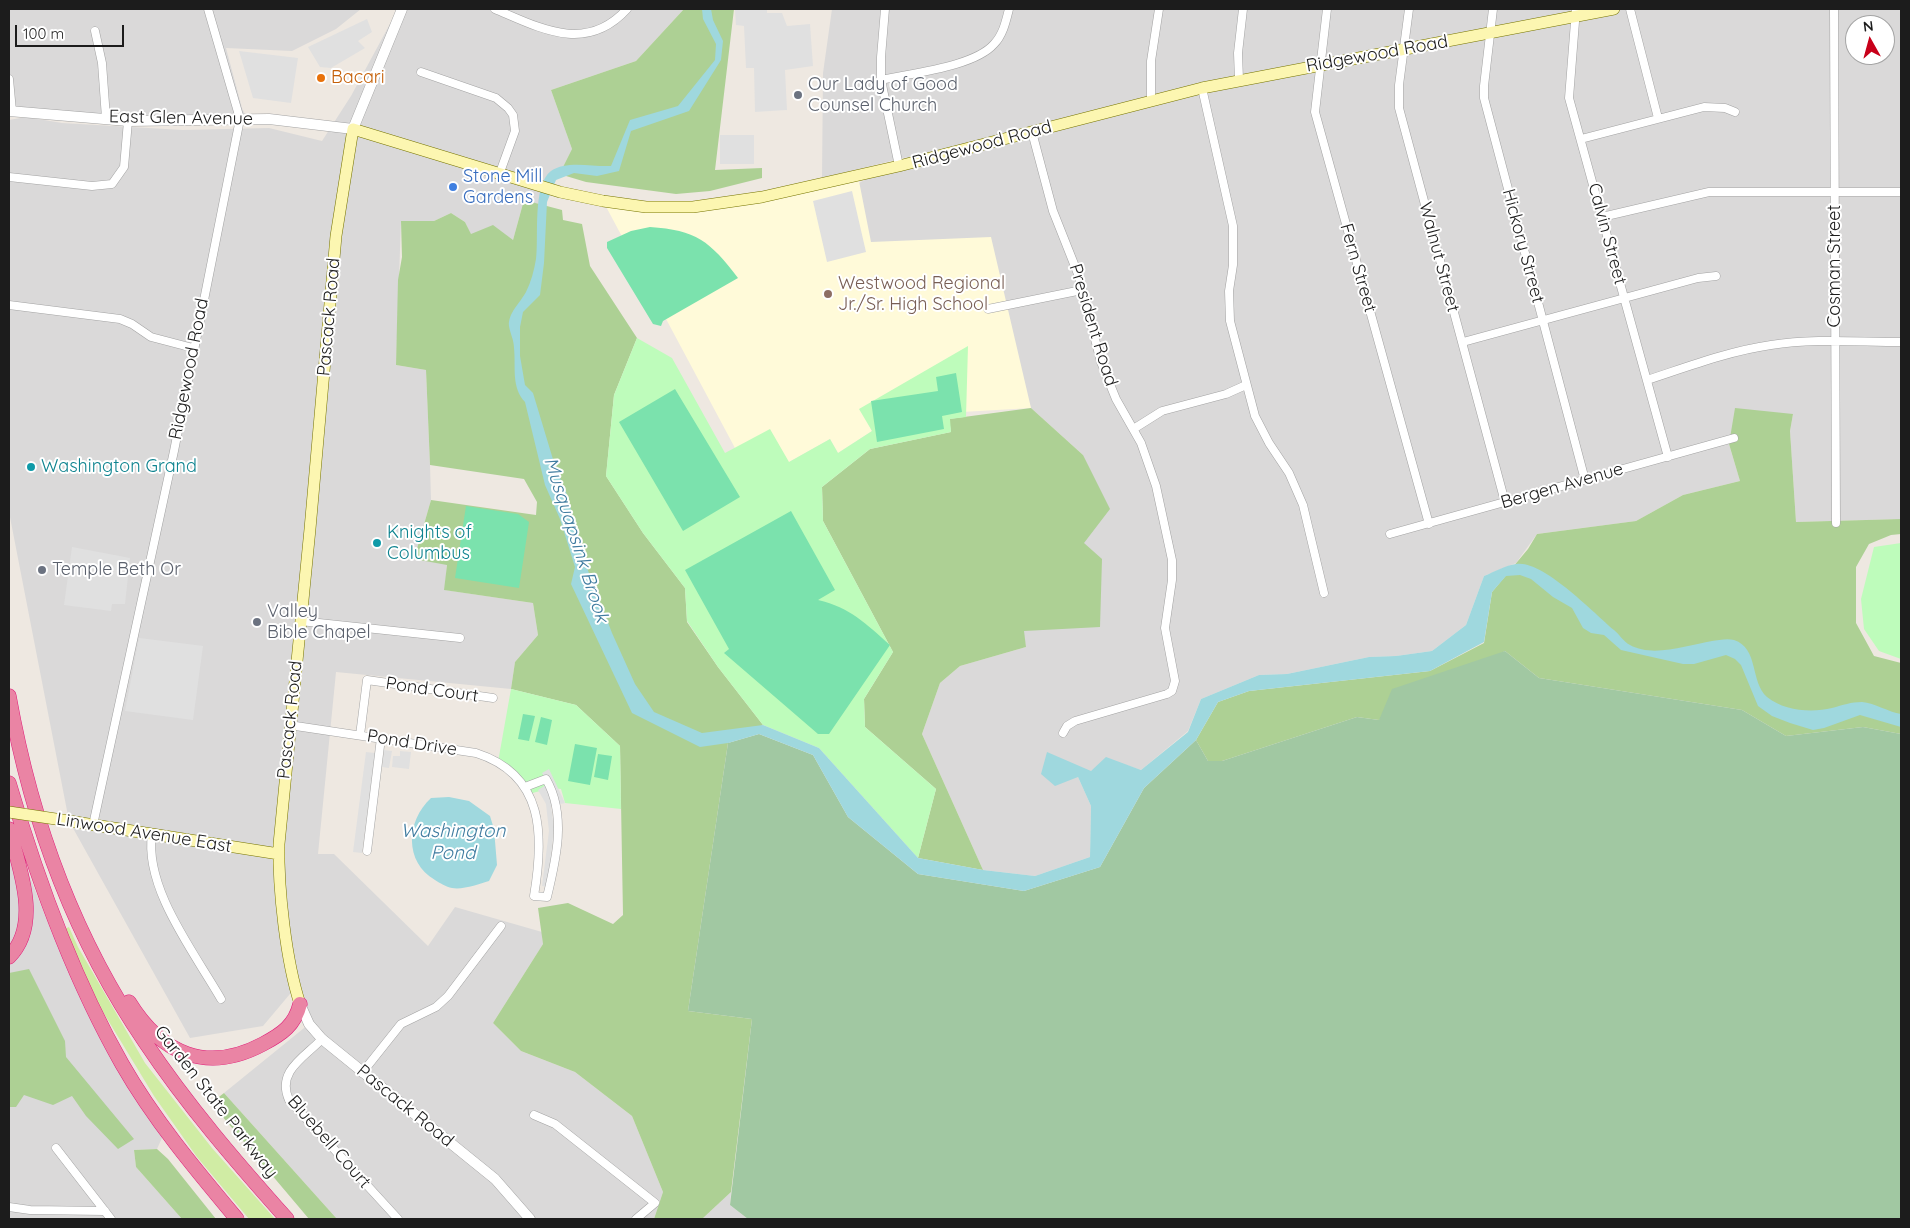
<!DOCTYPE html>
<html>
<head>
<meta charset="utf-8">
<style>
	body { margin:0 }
	#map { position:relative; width:1910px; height:1228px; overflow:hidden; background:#eee8e1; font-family:Quicksand,sans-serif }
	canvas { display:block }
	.frame { position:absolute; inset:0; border:10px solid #1c1c1c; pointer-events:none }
	.north { position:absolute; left:1845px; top:15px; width:50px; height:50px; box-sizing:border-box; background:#fff; border:1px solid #a4a4a4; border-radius:50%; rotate:353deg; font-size:14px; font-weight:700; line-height:20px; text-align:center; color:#1c1c1c }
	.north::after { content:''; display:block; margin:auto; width:18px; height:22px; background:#c8001a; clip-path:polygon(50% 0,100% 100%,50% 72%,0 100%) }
	.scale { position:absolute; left:15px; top:25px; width:109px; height:22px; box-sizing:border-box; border:2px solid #1c1c1c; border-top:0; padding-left:6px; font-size:15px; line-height:18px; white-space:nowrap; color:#1c1c1c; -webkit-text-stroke:4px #fff; paint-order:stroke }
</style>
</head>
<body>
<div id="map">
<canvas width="1910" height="1228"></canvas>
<div class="frame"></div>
<div class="north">N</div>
<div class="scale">100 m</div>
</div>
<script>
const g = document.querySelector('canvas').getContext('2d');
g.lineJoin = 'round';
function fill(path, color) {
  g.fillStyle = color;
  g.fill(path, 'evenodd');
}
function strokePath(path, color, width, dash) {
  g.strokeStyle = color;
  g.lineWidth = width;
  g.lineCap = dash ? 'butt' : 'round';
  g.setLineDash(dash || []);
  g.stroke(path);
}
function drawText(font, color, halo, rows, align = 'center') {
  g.font = font + ' Quicksand,sans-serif';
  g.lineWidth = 4;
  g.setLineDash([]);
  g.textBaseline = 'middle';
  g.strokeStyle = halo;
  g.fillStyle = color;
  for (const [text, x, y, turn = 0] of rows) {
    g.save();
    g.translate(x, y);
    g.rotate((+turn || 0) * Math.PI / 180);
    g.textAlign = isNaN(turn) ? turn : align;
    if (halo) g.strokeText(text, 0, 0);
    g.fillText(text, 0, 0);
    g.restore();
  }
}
fill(new Path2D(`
	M9 9H361L336 29 292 51 226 48 242 108 247 119 214 121 9 111Z
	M398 9H684L636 61 551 90 572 149 562 169 538 204 524 200 513 240 471 235 465 222 451 213 434 221H401L396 365 426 370 430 465 431 500 414 559 447 564 445 590 533 603 538 635 515 662 511 689 336 672 318 854H334L428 946 455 907 542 932 543 944 493 1023 521 1051 575 1072 632 1116 663 1192 654 1219H337L224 1093 309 1024 295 988 263 1026 190 1038 69 821 9 512V120L26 117 62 123 183 130 269 128 322 141 351 96Z
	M832 9H1901V519L1796 522 1790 431 1793 414 1729 444 1740 481 1683 495 1636 521 1537 534 1516 563 1484 576 1466 625 1432 651 1396 656 1369 657 1287 674 1259 675 1201 699 1188 731 1141 770 1126 765 1091 771 1078 777 1091 806 1090 857 1035 876 983 870 922 734 940 683 960 666 1026 647 1023 631 1084 543 1083 455 1031 408 967 243 869 260 850 188 907 157 822 178 823 73ZM1855 25H1885V55H1855Z
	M9 834 22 875 28 872 52 933 87 1008 166 1129 157 1149 134 1150 136 1167 182 1219H9Z
	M731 1192 730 1205 748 1219H702Z`), '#dad9d9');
fill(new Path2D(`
	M858 176 871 242 991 237 1031 408 962 412 860 409 872 431 838 453 830 439 789 462 735 448 603 201 671 209Z`), '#fffad9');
fill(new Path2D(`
	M69 927 78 947 145 1063 212 1148 275 1219H249L197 1157 154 1096 100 1007 64 929Z`), '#d0eca4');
fill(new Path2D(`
	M684 9H734L715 170 762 168V178L710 191 676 194 586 182 556 173 562 169 572 149 551 90 636 61Z
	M524 200 562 210 563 220 582 224 590 266 637 338 614 395 606 476 643 533 685 588 687 622 718 667 763 725 728 743 688 1011 752 1019 731 1192 702 1219H654L663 1192 632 1116 575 1072 521 1051 493 1023 543 944 538 908 568 903 613 924 623 915 620 746 576 705 511 689 515 662 538 635 533 603 444 590 447 565 414 559 431 500 536 515 537 502 524 479 430 465 426 370 396 365 398 280 402 257 401 221H434L451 213 465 222 471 234 493 225 513 240Z
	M1031 408 1083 455 1110 509 1084 543 1102 559 1100 627 1024 631 1026 647 960 666 940 683 922 734 983 870 918 858 936 789 865 727 864 699 893 652 823 521 822 487 870 449 951 432 949 419Z
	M1735 408 1793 414 1790 431 1796 522 1901 519V534L1891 535 1869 544 1856 567V623L1874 656 1901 663V734L1863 727 1786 736 1742 710 1539 678 1505 651 1379 720 1357 717 1222 761H1208L1196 740 1218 702 1249 691 1430 671 1484 643 1492 592 1528 549 1537 534 1636 521 1683 495 1740 481 1729 444Z
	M29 969 65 1041 66 1057 134 1139 118 1149 86 1116 72 1096 53 1105 24 1095 16 1107H9V973Z
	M224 1093 337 1219H309L211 1103Z
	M157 1149 168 1159 216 1219H182L136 1167 134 1150Z`), '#add094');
fill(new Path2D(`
	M1505 651 1539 678 1742 710 1786 736 1863 727 1901 734V1219H748L730 1205 752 1019 688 1011 728 743 759 734 813 755 848 817 918 874 1024 891 1100 867 1144 788 1196 740 1208 761H1222L1357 717 1379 720 1392 689Z`), '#a1c8a2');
fill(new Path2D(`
	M637 338 672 358 725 453 770 429 789 462 830 439 838 453 872 431 859 409 968 346 966 417 950 419 951 432 870 449 822 487 823 521 893 652 864 699 865 727 936 789 918 858 819 748 763 725 718 667 687 621 685 588 643 533 606 476 614 395Z
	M1901 543V659L1879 651 1864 629 1861 599 1874 547Z
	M511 689 576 705 620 746 621 809 565 803 561 789 551 788 529 794 498 762Z`), '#befcbb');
fill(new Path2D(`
	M650 227C696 230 710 241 738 278L663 321 661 326 653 324 607 248V242L631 231Z
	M956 373 962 412 942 416 944 429 877 442 871 401 938 391 936 377Z
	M675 389 740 497 683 531 619 422Z
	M466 506 518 514 529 522 519 588 455 578Z
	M791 511 835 590 818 600C851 608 865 623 890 645L829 734H818L724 653 729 649 685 570Z
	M523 714 535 716 529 741 518 739Z
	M541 717 552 720 547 745 535 742Z
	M575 744 597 748 590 785 568 781Z
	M598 754 612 756 608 780 594 777Z`), '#7be2ad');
fill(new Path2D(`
	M735 9H767V13H782L787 26 810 24 813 66 785 70 787 110 755 112 754 68H746L744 26 736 25Z
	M367 19 372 32 358 41 365 48 331 68 320 67 308 47Z
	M239 51 298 58 291 103 253 98Z
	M720 135H754V164H720Z
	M852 191 866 252 827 262 813 201Z
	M72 547 130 558 125 604H112L111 611 64 605Z
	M139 638 203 646 193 720 125 711Z
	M384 750 392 751 389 768 382 767Z
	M400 751 411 752 409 769 392 767 393 756H400Z
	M366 752 375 753 362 853 353 852Z
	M549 769 565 803 551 806 554 828 548 887 542 886 549 831 546 804 538 790 549 783 542 773Z`), '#e0e0e0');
fill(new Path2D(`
	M702 9H711L713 20 723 41 721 60 689 111 631 131 619 171 597 176 574 173 556 180 547 202 544 263 540 295 523 312 520 327V356L525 385 533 393 555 466 566 492 587 568 612 633 635 684 654 712 702 733 763 725 819 748 918 858 983 870 1035 876 1090 857 1091 806 1078 777 1055 786 1041 774 1047 752 1091 771 1106 757 1141 770 1188 732 1201 699 1259 675 1287 674 1369 657 1396 656 1432 651 1466 625 1484 576C1494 572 1506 565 1516 564 1542 559 1594 613 1614 630 1619 634 1624 642 1630 645 1653 658 1688 645 1712 641 1718 640 1728 638 1734 640 1759 648 1750 682 1767 697 1784 711 1812 713 1832 708 1843 705 1851 702 1862 702 1875 703 1888 712 1901 714V727L1860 715 1824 728 1813 730 1790 723 1772 716 1758 706 1741 665 1735 659 1726 655 1694 664H1683L1621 650 1604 635 1591 633 1583 628 1572 608 1553 597 1531 579 1520 575 1506 576 1492 592 1484 642 1430 671 1249 691 1218 702 1196 740 1144 788 1100 867 1024 891 918 874 848 817 813 755 759 734 728 743 700 747 632 713 571 584 575 567 560 519 545 485 525 402C511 387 516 368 514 348 514 340 510 333 509 326 508 313 520 303 526 292 531 282 534 271 536 259 539 238 532 185 551 171 567 160 592 167 611 166L630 120 678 106 715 60 716 44 703 19Z
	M449 797 469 801 490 816 494 829 497 865 489 881C479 884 463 890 452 888 446 887 440 883 435 880 404 862 406 821 431 798Z`), '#9fd8de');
const minor = new Path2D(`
	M495 9C540 28 586 54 627 9
	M885 9 881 57V80L899 166
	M1327 9 1315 112 1429 524
	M1409 9 1399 85V108L1505 502
	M1493 9 1484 86V98L1585 480
	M1576 9 1569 98 1668 457
	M1630 9 1658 118
	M1834 9 1836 523
	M95 31 102 63 106 118
	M421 72 496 98 508 108 513 115 515 131 499 175
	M9 79 12 111
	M881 80C911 73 974 67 994 44 1003 35 1006 21 1009 9
	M1239 80 1238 53 1243 9
	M1202 88 1233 226V265L1229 291 1230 321 1255 416 1269 443 1289 473 1303 505 1324 593
	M1151 100V61L1159 9
	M1032 132 1053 211 1078 274 1101 362 1116 399 1141 443 1156 486 1172 560V580L1165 628 1175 681 1172 691 1167 694 1075 721 1067 726 1063 733
	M1581 139 1704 107 1725 108 1735 112
	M9 177 92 186 112 184 124 167 128 121
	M1602 217 1709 192H1901
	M9 305 120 319 132 324 151 337 193 348
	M988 309 1082 290
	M1463 342 1698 278 1716 276
	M1647 380C1687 367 1729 351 1771 345 1814 338 1858 342 1901 342
	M1135 428 1162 411 1226 394 1246 385
	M1390 534 1734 438
	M300 621 460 638
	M289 725 476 753C545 775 544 836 534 896L547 897C556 860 567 815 546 779L525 787
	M360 735 367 680 493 698
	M93 825 174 451 240 119 208 9
	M152 834C144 888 194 952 221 999
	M367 851 381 738
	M322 1039C305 1057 276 1071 289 1100L398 1219
	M362 1073 401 1024 436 1007 448 996 501 926
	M534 1115 555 1124 655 1203 636 1219
	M56 1148 111 1219
	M9 1207 30 1210 105 1211`);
const tertiary = new Path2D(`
	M9 111 128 121 269 119 353 129 402 9
	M300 1004 309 1024 322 1039 495 1179 530 1219`);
const secondary = new Path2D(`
	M69 821 279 854
	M300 1004C286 961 278 889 279 844L310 529 336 236 353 129 560 192 603 201 646 207H693L762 197 899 166 1202 88 1614 9`);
const motorway = new Path2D(`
	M9 696C31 820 74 938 145 1042 187 1105 237 1163 287 1219
	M9 783C37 879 72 976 122 1064 154 1120 196 1170 237 1219
	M9 829C19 867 42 924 9 957
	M129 1002C161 1054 207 1074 263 1044 282 1034 295 1025 300 1004`);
strokePath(minor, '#a3a3a3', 9);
strokePath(tertiary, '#a3a3a3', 11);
strokePath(secondary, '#767400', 12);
strokePath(motorway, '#df1b78', 15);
strokePath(minor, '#fff', 8);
strokePath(tertiary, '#fff', 10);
strokePath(secondary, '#fcf6b1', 11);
strokePath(motorway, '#ea84a4', 14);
const secondaryBridge = new Path2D(`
	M9 812 69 821`);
strokePath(secondaryBridge, '#767400', 12, []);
strokePath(secondaryBridge, '#fcf6b1', 11);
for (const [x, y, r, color] of [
	[321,78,5,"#e8710a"],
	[798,95,5,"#6b7280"],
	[453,187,5,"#3f7fe0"],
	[828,294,5,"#8d6e63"],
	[31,467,5,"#0f9aa8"],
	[377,543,5,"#0f9aa8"],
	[42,570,5,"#6b7280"],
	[257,622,5,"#6b7280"]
]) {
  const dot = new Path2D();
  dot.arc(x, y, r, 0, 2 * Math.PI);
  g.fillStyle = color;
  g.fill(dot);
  strokePath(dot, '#fff', 2);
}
drawText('18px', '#1c1c1c', '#fff', [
	["Ridgewood Road",1377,54,-10],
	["East Glen Avenue",181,118,1],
	["Ridgewood Road",982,145,-15],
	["Calvin Street",1607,234,75],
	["Hickory Street",1523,246,75],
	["Walnut Street",1439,257,75],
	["Cosman Street",1835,266,-90],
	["Fern Street",1358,268,74],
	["Pascack Road",329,317,-85],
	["President Road",1093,325,73],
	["Ridgewood Road",189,369,-79],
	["Bergen Avenue",1562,486,-16],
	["Pond Court",432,690,8],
	["Pascack Road",290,720,-84],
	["Pond Drive",412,743,9],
	["Linwood Avenue East",144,833,9],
	["Garden State Parkway",216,1102,52],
	["Pascack Road",405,1106,39],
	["Bluebell Court",329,1142,49]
]);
drawText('18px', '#c56008', '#fff', [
	["Bacari",331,78]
], 'left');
drawText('18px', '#5b616d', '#fff', [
	["Our Lady of Good",808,85],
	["Counsel Church",808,106],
	["Temple Beth Or",52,570],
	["Valley",267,612],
	["Bible Chapel",267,633]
], 'left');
drawText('18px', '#366cbe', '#fff', [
	["Stone Mill",463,177],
	["Gardens",463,198]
], 'left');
drawText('18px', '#785e54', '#fff', [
	["Westwood Regional",838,284],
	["Jr./Sr. High School",838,305]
], 'left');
drawText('18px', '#0d838f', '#fff', [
	["Washington Grand",41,467],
	["Knights of",387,533],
	["Columbus",387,554]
], 'left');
drawText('italic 19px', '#407ca0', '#fff', [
	["Musquapsink Brook",576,540,72],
	["Washington",453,831],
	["Pond",453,853]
]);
</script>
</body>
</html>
